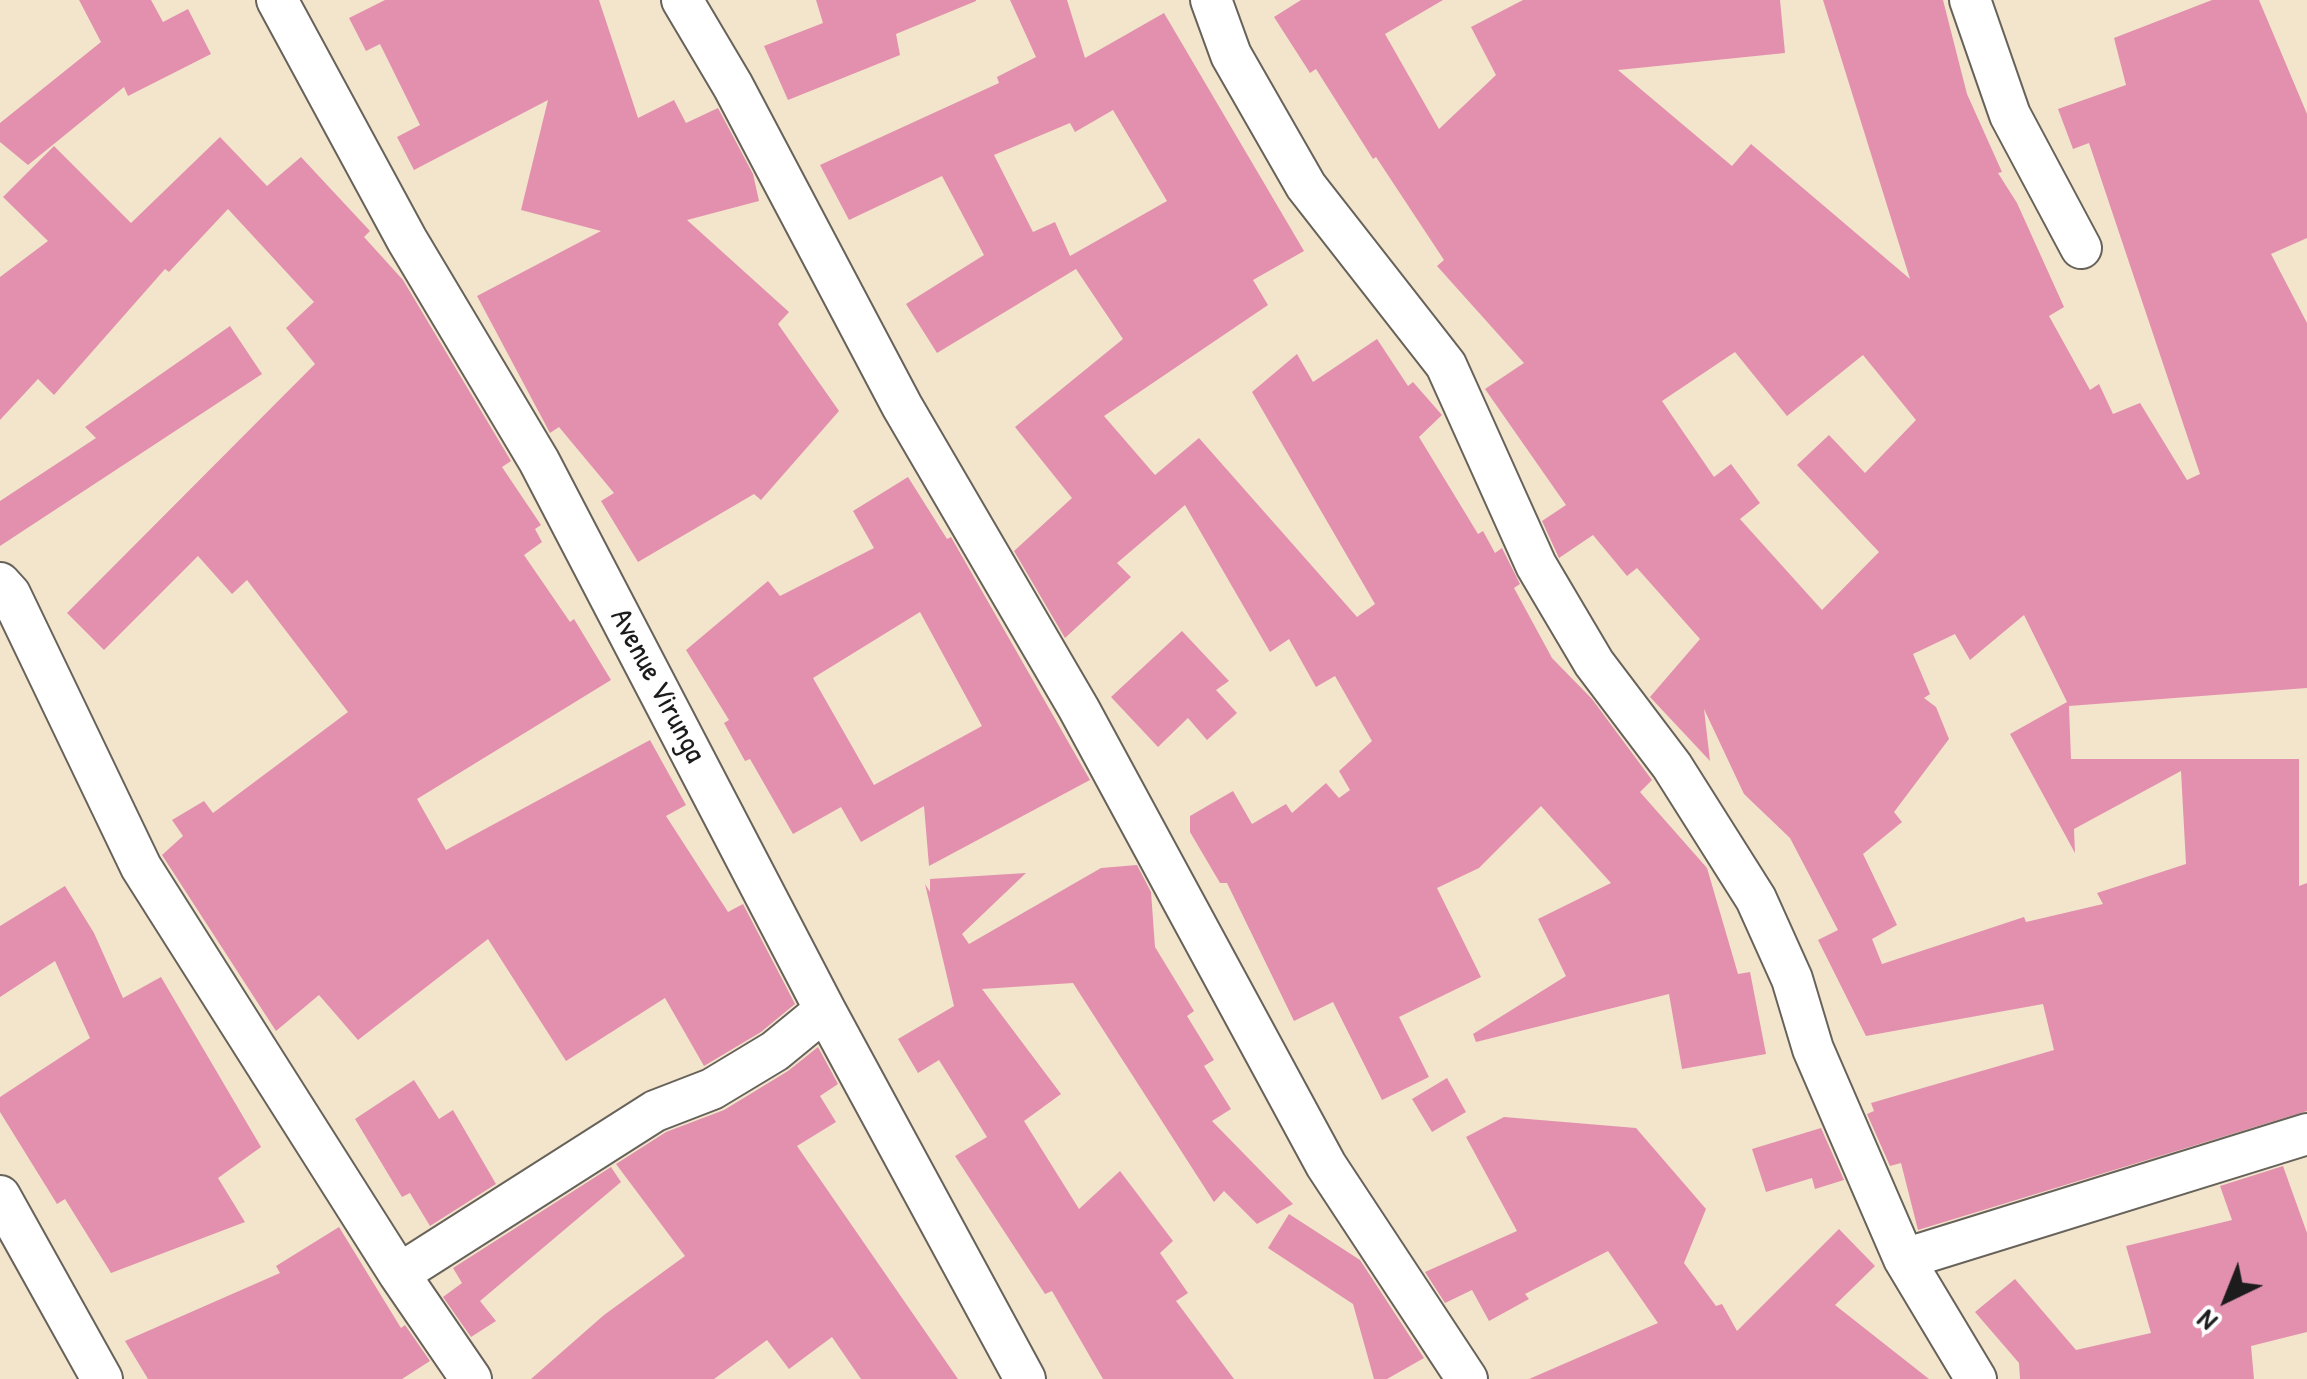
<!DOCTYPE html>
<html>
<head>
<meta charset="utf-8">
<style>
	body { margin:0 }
	#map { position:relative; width:2307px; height:1379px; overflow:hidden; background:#f2e5cc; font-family:"Patrick Hand",sans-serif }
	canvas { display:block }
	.north { position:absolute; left:2177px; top:1249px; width:100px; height:100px; -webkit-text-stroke:8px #fff; paint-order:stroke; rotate:223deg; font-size:28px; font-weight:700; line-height:40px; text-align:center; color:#1c1c1c }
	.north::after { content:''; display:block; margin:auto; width:35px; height:45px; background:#1c1c1c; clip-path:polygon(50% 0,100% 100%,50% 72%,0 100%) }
</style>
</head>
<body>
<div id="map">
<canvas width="2307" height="1379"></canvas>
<div class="north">N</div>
</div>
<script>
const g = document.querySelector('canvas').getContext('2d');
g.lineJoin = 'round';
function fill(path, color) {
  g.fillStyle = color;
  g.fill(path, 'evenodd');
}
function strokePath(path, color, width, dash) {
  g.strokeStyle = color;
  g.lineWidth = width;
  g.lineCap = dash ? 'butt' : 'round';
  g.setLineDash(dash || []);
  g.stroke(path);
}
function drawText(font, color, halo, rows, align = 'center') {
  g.font = font + ' "Patrick Hand",sans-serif';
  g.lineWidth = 8;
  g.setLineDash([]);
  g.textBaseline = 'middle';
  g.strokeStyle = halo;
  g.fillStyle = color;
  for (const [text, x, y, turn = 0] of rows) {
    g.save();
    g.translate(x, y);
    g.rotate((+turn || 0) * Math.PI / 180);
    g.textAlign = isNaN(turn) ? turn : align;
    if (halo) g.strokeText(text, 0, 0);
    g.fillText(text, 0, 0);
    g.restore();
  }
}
fill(new Path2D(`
	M79 0H151L163 22 188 9 211 54 128 96 124 87 28 165 0 142V123L101 42Z
	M385 0H599L638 118 674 100 686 123 718 108 753 174 759 201 687 220 789 312 778 324 839 411 761 500 754 494 638 562 601 501 614 493 559 427 550 433 477 296 601 231 521 210 548 100 414 170 397 137 420 125 380 44 366 51 349 18Z
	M816 0H976V1L896 34 900 55 788 100 764 46 823 23Z
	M1010 0H1067L1085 58 1164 13 1304 251 1253 280 1268 305 1104 416 1155 475 1199 438 1357 617 1375 604 1252 392 1297 354 1313 382 1377 339 1408 386 1413 382 1442 415 1419 437 1478 534 1483 531 1495 553 1502 548 1520 584 1514 588 1552 658 1592 699 1652 780 1640 792 1707 868 1738 974 1750 972 1766 1054 1682 1069 1669 994 1476 1042 1473 1034 1566 976 1538 919 1611 883 1541 806 1479 868 1437 888 1481 977 1399 1017 1429 1077 1382 1100 1333 1002 1294 1021 1227 883H1220L1190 832V816L1233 791 1252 824 1286 804 1292 813 1326 783 1339 798 1350 790 1339 771 1372 741 1335 676 1316 687 1289 639 1270 652 1185 505 1117 563 1131 577 1065 638 1014 551 1072 498 1015 427 1123 339 1076 269 937 353 906 304 984 255 942 176 849 220 820 165 999 83 997 77 1036 57ZM1113 110 1167 201 1070 256 1055 222 1033 232 994 155 1070 123 1075 132Z
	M1301 0H1443L1385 34 1439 129 1496 75 1471 27 1523 0H1780L1785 53 1618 70 1732 166 1751 144 1910 279 1823 0H1943L1967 94 2002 172 1998 173 2017 203 2064 307 2049 316 2090 390 2099 384 2113 414 2140 403 2187 480 2200 474 2089 143 2073 149 2058 109 2126 85 2114 38 2212 0H2259L2307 114V238L2271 254 2307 323V688L2069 706 2071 759H2299V886L2307 883V1111L1918 1230 1901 1163 1890 1166 1867 1114 1874 1111 1871 1103 2054 1050 2043 1004 1866 1036 1818 940 1838 930 1790 838 1744 794 1704 709 1710 761 1650 697 1700 639 1637 568 1627 576 1593 535 1559 558 1542 521 1566 505 1485 389 1524 363 1437 266 1444 260 1376 157 1373 159 1316 69 1310 73 1274 17ZM1735 352 1787 416 1863 355 1916 420 1865 473 1829 435 1797 465 1879 552 1822 610 1740 519 1760 503 1731 464 1714 477 1662 401ZM2024 615 2067 702 2010 734 2075 853 2074 829 2181 771 2186 864 2097 893 2103 904 2026 922 2024 917 1882 964 1872 939 1897 925 1863 854 1902 822 1894 812 1949 739 1936 707 1924 698 1930 694 1913 654 1955 634 1970 660Z
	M220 137 267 186 301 157 370 231 364 237 403 280 511 461 502 467 541 525 535 529 542 542 524 555 570 622 574 619 611 680 417 799 446 850 650 740 686 805 666 816 728 912 743 904 795 1004 761 1032 704 1066 665 998 566 1061 488 939 358 1040 319 995 276 1031 162 855 183 836 172 820 204 801 213 813 348 712 247 580 232 594 198 556 104 650 67 613 315 364 286 328 314 302 228 209 169 272 165 269 54 395 38 379 0 420V277L48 241 3 197 54 146 131 223Z
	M230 326 262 374 0 546V501L96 438 85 427Z
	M908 477 947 539 951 537 1090 780 929 866 924 806 861 842 841 807 793 834 750 759 745 761 724 723 729 720 686 650 768 581 780 596 874 548 853 511ZM920 612 982 726 874 785 813 678Z
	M1182 631 1229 681 1216 690 1237 713 1207 740 1188 718 1158 747 1111 697Z
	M1137 865 1151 892 1155 947 1194 1011 1187 1016 1214 1060 1204 1066 1231 1109 1212 1121 1293 1204 1257 1224 1224 1191 1214 1202 1073 983 982 989 1061 1094 1024 1121 1079 1209 1120 1171 1173 1241 1160 1253 1188 1293 1176 1301 1234 1379H1103L1052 1291 1045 1294 955 1156 987 1137 939 1060 918 1073 898 1039 954 1006 925 884 930 892V879L1026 873 962 934 969 944 1101 868Z
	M65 886 94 933 123 998 161 977 261 1147 218 1178 245 1222 111 1273 65 1199 57 1204 0 1112V1097L90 1038 55 961 0 997V926Z
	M818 1047 838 1084 820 1096 836 1122 797 1146 958 1379H861L832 1337 789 1369 767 1340 714 1379H531L604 1315 685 1256 616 1164 666 1132 724 1110 788 1071Z
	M1447 1078 1466 1112 1432 1132 1412 1099Z
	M414 1080 439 1119 453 1110 496 1184 430 1226 410 1193 402 1197 355 1119Z
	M1504 1117 1636 1128 1706 1209 1684 1263 1716 1306 1722 1304 1737 1331 1839 1229 1875 1266 1835 1305 1929 1379H1529L1658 1323 1608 1251 1525 1294 1529 1299 1489 1321 1472 1290 1445 1303 1425 1272 1517 1231 1466 1137Z
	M1821 1128 1844 1180 1815 1189 1812 1178 1766 1192 1752 1149Z
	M2283 1166 2307 1233V1332L2251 1346 2254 1379H2020L2019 1363 1975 1312 2015 1279 2076 1350 2151 1333 2126 1246 2232 1220 2220 1186Z
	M611 1167 621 1182 480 1301 496 1321 471 1337 443 1297 462 1283 453 1268Z
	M1289 1214 1360 1260 1424 1358 1387 1379H1374L1353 1304 1268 1248Z
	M339 1227 401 1328 405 1325 430 1361 402 1379H148L125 1341 280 1273 276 1266Z`), '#e290ae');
const street = new Path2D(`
	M277 0 407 240 539 461 825 1010 1025 1379
	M682 0 733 86 902 406 1079 709 1326 1165 1467 1379
	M1211 0 1231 55 1306 186 1446 365 1536 565 1594 663 1672 766 1756 899 1792 979 1813 1049 1904 1259 1976 1379
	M1970 0 2010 115 2081 248
	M0 583 10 594 141 867 399 1274 471 1379
	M0 1196 102 1379
	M1904 1259 2307 1134
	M399 1274 655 1111 712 1089 775 1051 825 1010`);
strokePath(street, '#67625a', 44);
strokePath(street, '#fff', 40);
drawText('30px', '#1c1c1c', '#fff', [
	["Avenue Virunga",657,686,62]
]);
</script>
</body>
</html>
